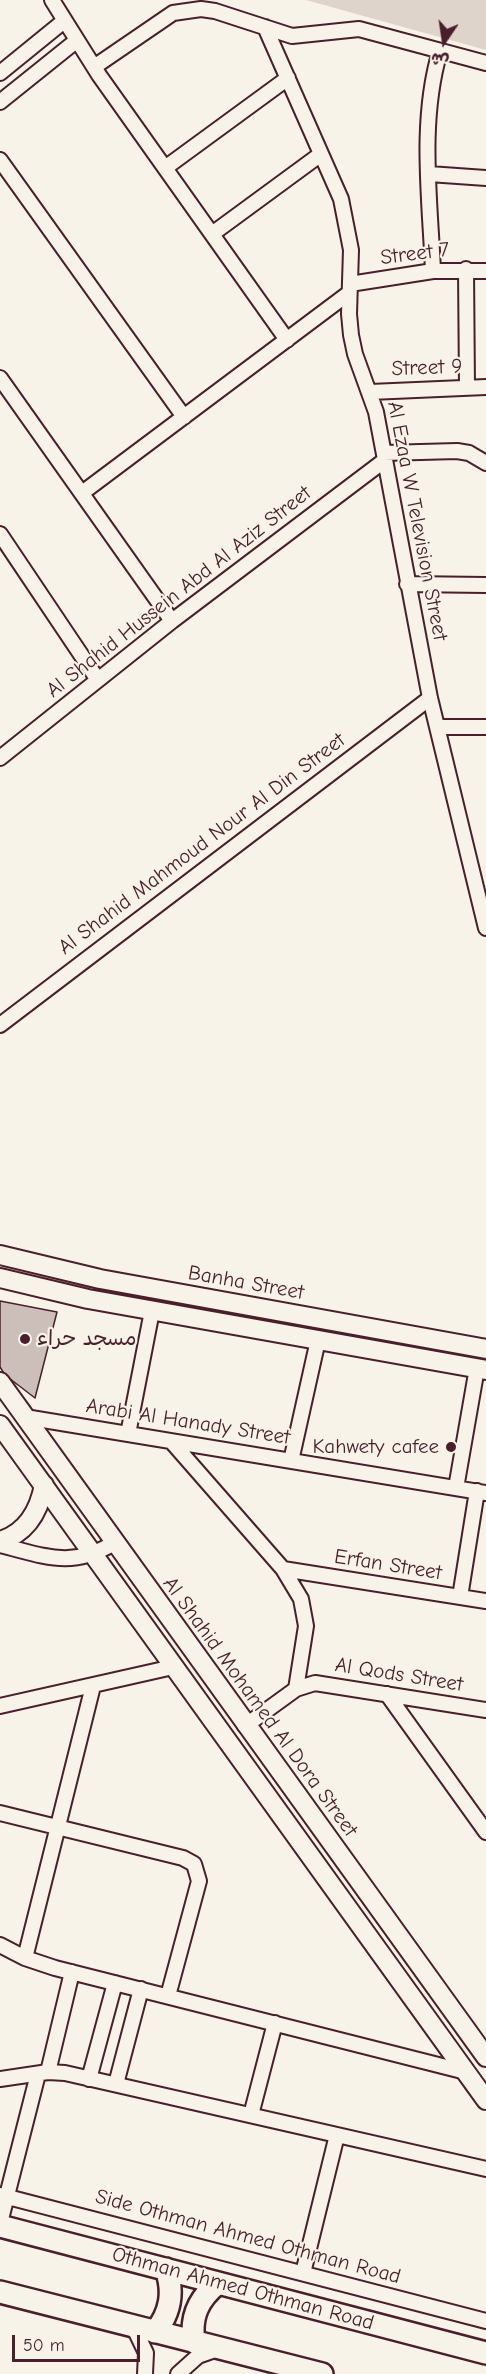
<!DOCTYPE html>
<html>
<head>
<meta charset="utf-8">
<style>
	body { margin:0 }
	#map { position:relative; width:486px; height:2374px; overflow:hidden; background:#f7f3e8; font-family:"Comic Neue","Playpen Sans Arabic",sans-serif }
	canvas { display:block }
	.north { position:absolute; left:414px; top:12px; width:60px; height:60px; -webkit-text-stroke:4px #f7f3e8; paint-order:stroke; rotate:193deg; font-size:16px; font-weight:700; line-height:24px; text-align:center; color:#4a1f2b }
	.north::after { content:''; display:block; margin:auto; width:21px; height:27px; background:#4a1f2b; clip-path:polygon(50% 0,100% 100%,50% 72%,0 100%) }
	.scale { position:absolute; left:12px; top:2335px; width:128px; height:27px; box-sizing:border-box; border:3px solid #4a1f2b; border-top:0; padding-left:8px; font-size:18px; line-height:21px; white-space:nowrap; color:#4a1f2b; -webkit-text-stroke:4px #f7f3e8; paint-order:stroke }
</style>
</head>
<body>
<div id="map">
<canvas width="486" height="2374"></canvas>
<div class="north">ش</div>
<div class="scale">50 m</div>
</div>
<script>
const g = document.querySelector('canvas').getContext('2d');
g.lineJoin = 'round';
function fill(path, color) {
  g.fillStyle = color;
  g.fill(path, 'evenodd');
}
function strokePath(path, color, width, dash) {
  g.strokeStyle = color;
  g.lineWidth = width;
  g.lineCap = dash ? 'butt' : 'round';
  g.setLineDash(dash || []);
  g.stroke(path);
}
function drawText(font, color, halo, rows, align = 'center') {
  g.font = font + ' "Comic Neue","Playpen Sans Arabic",sans-serif';
  g.lineWidth = 4.5;
  g.setLineDash([]);
  g.textBaseline = 'middle';
  g.strokeStyle = halo;
  g.fillStyle = color;
  for (const [text, x, y, turn = 0] of rows) {
    g.save();
    g.translate(x, y);
    g.rotate((+turn || 0) * Math.PI / 180);
    g.textAlign = isNaN(turn) ? turn : align;
    if (halo) g.strokeText(text, 0, 0);
    g.fillText(text, 0, 0);
    g.restore();
  }
}
fill(new Path2D(`
	M306 0H486V50Z`), '#ded4cc');
const building = new Path2D(`
	M0 1301 57 1312 35 1398 5 1375 0 1367Z`);
fill(building, '#ccbfb9');
strokePath(building, '#4a1f2b', 1.5);
const street = new Path2D(`
	M52 0 99 75 287 340
	M265 27 341 199 351 250 349 314 351 335 355 354 376 412 430 698 486 928
	M94 67 173 13 201 9 215 11 292 36 359 29 486 63
	M0 73 64 21
	M0 102 76 41
	M0 160 184 417
	M165 168 288 78
	M429 174 486 178
	M212 234 321 154
	M466 269 467 388
	M433 271C430 199 419 122 440 51
	M350 284 433 271H486
	M0 378 172 621
	M370 392 486 387
	M384 453 457 451 469 453 486 463
	M82 493 349 293
	M0 534 98 680
	M407 584 486 585
	M437 727H486
	M0 758 172 621 385 460
	M0 1025 430 698
	M25 1417 486 1493
	M128 1434 152 1311
	M171 1441 283 1569 301 1599 306 1626 296 1689
	M291 1461 318 1340
	M456 1488 477 1368
	M0 1545C45 1556 71 1569 114 1543
	M283 1569 486 1601
	M460 1597 477 1491
	M387 1694 486 1832
	M0 1706 173 1667
	M245 1726 296 1689 315 1683 486 1710
	M0 1813 183 1858 194 1864 199 1881 168 1996
	M0 1945 25 1958 55 1968 466 2072
	M25 1958 93 1686
	M48 2072 72 1972
	M0 2079 48 2072 65 2073 486 2169
	M89 2079 115 1983
	M116 2084 141 1989
	M251 2115 275 2023
	M0 2195 486 2321
	M0 2223 38 2074
	M303 2273 337 2135
	M133 2326 146 2353 145 2374
	M178 2374 198 2356 218 2349`);
const secondary = new Path2D(`
	M0 1255 100 1279 486 1349
	M0 1278 88 1299 486 1370
	M0 1382 486 2057
	M0 1425 486 2100
	M0 1541C27 1533 39 1511 44 1485`);
const primary = new Path2D(`
	M0 2226 486 2353
	M0 2292 322 2374
	M155 2332C171 2312 174 2292 166 2269
	M194 2342C190 2317 198 2299 218 2283`);
strokePath(street, '#4a1f2b', 18);
strokePath(secondary, '#4a1f2b', 22);
strokePath(primary, '#4a1f2b', 26);
strokePath(street, '#f7f3e8', 14);
strokePath(secondary, '#f7f3e8', 18);
strokePath(primary, '#f7f3e8', 21);
for (const [x, y, r, color] of [
	[25,1339,6,"#4a1f2b"],
	[451,1447,6,"#4a1f2b"]
]) {
  const dot = new Path2D();
  dot.arc(x, y, r, 0, 2 * Math.PI);
  g.fillStyle = color;
  g.fill(dot);
  strokePath(dot, '#f7f3e8', 2);
}
drawText('21px', '#4a1f2b', '#f7f3e8', [
	["Street 7",415,254,-7],
	["Street 9",427,368,-2],
	["Al Ezaa W Television Street",417,521,79],
	["Al Shahid Hussein Abd Al Aziz Street",179,592,-38],
	["Al Shahid Mahmoud Nour Al Din Street",202,844,-37],
	["Banha Street",246,1283,10],
	["Arabi Al Hanady Street",188,1422,9],
	["Erfan Street",388,1565,9],
	["Al Qods Street",399,1675,9],
	["Al Shahid Mohamed Al Dora Street",260,1707,54],
	["Side Othman Ahmed Othman Road",248,2237,15],
	["Othman Ahmed Othman Road",243,2289,15]
]);
drawText('21px', '#4a1f2b', '#f7f3e8', [
	["مسجد حراء",37,1339],
	["Kahwety cafee",439,1447,"right"]
], 'left');
</script>
</body>
</html>
